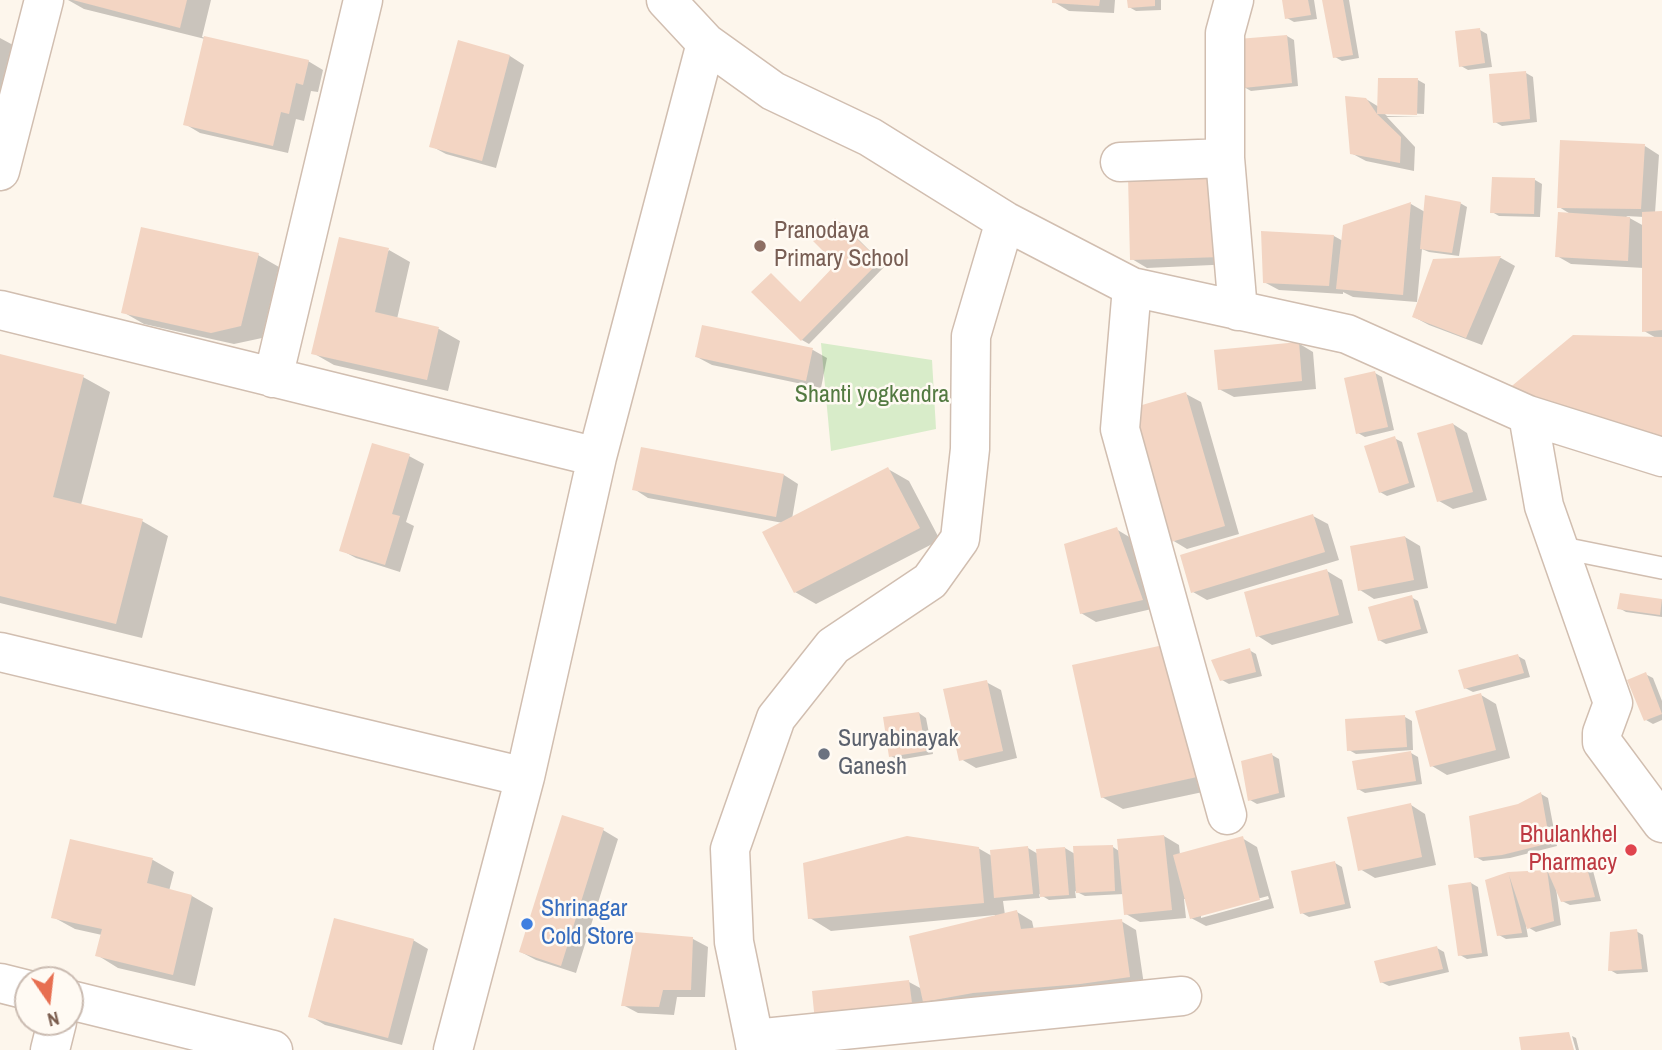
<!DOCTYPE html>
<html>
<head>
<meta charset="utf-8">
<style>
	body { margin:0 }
	#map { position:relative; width:1662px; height:1050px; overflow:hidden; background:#fdf6ec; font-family:"Archivo Narrow",sans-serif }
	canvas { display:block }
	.north { position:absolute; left:14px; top:966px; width:70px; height:70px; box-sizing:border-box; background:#fffaf3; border:2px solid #cabbb1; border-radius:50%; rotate:166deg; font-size:19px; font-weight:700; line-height:28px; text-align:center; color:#7a5c4d }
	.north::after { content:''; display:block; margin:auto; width:24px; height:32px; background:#e76f51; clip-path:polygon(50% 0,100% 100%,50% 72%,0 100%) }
</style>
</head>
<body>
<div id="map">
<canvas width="1662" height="1050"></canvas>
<div class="north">N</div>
</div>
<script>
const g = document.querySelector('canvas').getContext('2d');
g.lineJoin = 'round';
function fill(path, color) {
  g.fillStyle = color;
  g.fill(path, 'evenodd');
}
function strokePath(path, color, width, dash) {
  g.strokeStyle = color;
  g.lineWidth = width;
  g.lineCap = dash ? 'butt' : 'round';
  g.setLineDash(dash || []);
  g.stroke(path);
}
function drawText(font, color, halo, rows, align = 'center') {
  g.font = font + ' "Archivo Narrow",sans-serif';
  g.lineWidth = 5;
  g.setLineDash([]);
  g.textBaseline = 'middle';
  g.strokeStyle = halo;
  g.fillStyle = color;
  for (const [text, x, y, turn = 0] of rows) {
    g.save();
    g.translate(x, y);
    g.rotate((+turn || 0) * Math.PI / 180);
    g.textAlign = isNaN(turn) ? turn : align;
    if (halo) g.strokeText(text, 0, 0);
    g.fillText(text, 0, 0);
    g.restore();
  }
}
fill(new Path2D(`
	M821 343 932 360 936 429 831 451Z`), '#d8ecc9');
fill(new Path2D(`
	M68 0H211L202 37 308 61 323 70 318 92 311 91 304 121 296 119 288 153 200 133 185 124 205 39 84 9Z
	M1054 0H1115L1114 13 1069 11 1054 2Z
	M1129 0H1161V10L1136 11 1129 7Z
	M1284 0H1314L1317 19 1294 22 1287 18Z
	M1324 0H1349L1359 58 1342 61 1335 57Z
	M1480 30 1487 34 1492 67 1468 70 1461 66Z
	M1287 36 1294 40 1298 86 1251 91 1244 87Z
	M0 38 26 52 0 125Z
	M459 42 510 56 524 65 496 168 446 154 431 146Z
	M1526 73 1533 77 1537 122 1502 126 1495 122Z
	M1418 80 1425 84 1424 114 1383 112 1387 116 1424 117H1387L1415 147 1414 171 1366 161 1351 153 1366 99 1379 107Z
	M1645 146 1659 155 1655 213 1662 212V451L1658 339 1644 331V268L1571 264 1557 256 1572 215 1559 207ZM1626 216 1644 217V226Z
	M1216 174 1234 264 1147 268 1132 259Z
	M1535 180 1542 184 1540 217 1499 216 1492 212Z
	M1460 203 1467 207 1459 256 1429 252 1422 249 1417 302 1353 297 1343 292V294L1279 290 1264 282 1263 233 1334 236 1343 241 1344 226 1411 204 1425 212Z
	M836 220 843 224 885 266 809 344 802 340 754 292 771 276 801 303 839 264Z
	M389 250 410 262 397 319 439 329 460 341 448 391 334 365 313 353Z
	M258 255 279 267 262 338 234 344 144 324 123 312Z
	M1501 258 1515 266 1482 345 1429 325 1414 317 1435 261Z
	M1298 343 1313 352 1316 389 1234 397 1219 389Z
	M813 350 827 358 821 388 712 365 697 357Z
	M0 362 83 377 110 392 81 505 142 521 168 536 142 638 0 603Z
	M1375 373 1382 377 1394 430 1365 437 1358 433Z
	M1186 394 1201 402 1239 534 1187 549 1172 540Z
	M1453 424 1467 433 1487 500 1453 509 1439 501Z
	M1394 438 1402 442 1415 487 1387 496 1380 492Z
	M409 456 424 464 406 522 414 526 400 572 356 558 341 550Z
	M888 469 909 481 940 540 816 604 795 592 783 523 648 498 634 489 784 475 798 484 792 519Z
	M1313 516 1328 524 1339 560 1207 600 1193 592Z
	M1116 529 1131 538 1156 608 1096 622 1081 613Z
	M1405 537 1420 546 1428 588 1374 599 1360 590Z
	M1327 571 1342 580 1353 623 1272 645 1258 636Z
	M1621 595 1662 600V617L1626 612 1619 608Z
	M1411 597 1418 601 1428 633 1386 644 1379 640Z
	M1249 650 1256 654 1262 676 1229 684 1222 680Z
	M1518 656 1525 660 1530 677 1473 692 1465 688Z
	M1074 666 1217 789 1123 809 1102 797Z
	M1645 674 1653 678 1662 701V720L1653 724 1646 720Z
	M986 682 1001 690 1017 758 976 768 961 759Z
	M1481 695 1496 704 1510 758 1447 775 1432 766Z
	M919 713 926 718 933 754 898 760 891 756Z
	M1405 717 1412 721 1413 750 1356 754 1349 750Z
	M1411 753 1418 757 1422 784 1365 793 1358 789Z
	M1272 755 1279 759 1285 797 1257 804 1250 800Z
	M1541 794 1548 798 1557 846 1510 858 1483 861 1476 857 1519 805Z
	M1411 805 1425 814 1436 865 1375 878 1360 869Z
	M563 817 603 830 618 839 576 973 536 960 521 952Z
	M1164 836 1179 845 1180 855 1242 838 1257 847 1274 908 1206 926 1191 918 1186 899H1184L1186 918 1140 922 1126 914 1124 894 1085 896 1075 891 1076 898 1049 900 1039 894 1040 898 1003 901 1005 915 1017 912 1032 921 1034 930 1121 921 1136 930 1144 985 939 1010 925 1002 927 1019 832 1029 909 982 922 989 995 917V915L831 931 810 918 978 848 992 856 1028 848 1038 854 1065 848 1075 854 1113 847 1119 851ZM1268 896 1269 899 1201 918V914Z
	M71 841 153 860 174 872 169 891 192 896 213 908 195 986 118 968 97 955 102 935 75 929 53 917Z
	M1335 863 1342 867 1351 908 1309 917 1302 913Z
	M1585 863 1592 867 1601 901 1570 905 1562 901 1556 888 1561 925 1536 932 1526 926 1528 937 1506 939 1499 935 1509 874 1548 871Z
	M1471 883 1478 887 1488 956 1467 959 1460 955Z
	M1636 931 1643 935 1648 972 1617 974 1610 970Z
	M636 934 693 939 708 947 705 997H677L674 1015 638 1013 623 1005Z
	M413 940 428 949 402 1045 325 1025 310 1016Z
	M1437 948 1444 952 1449 972 1389 986 1381 982Z
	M1572 1036 1576 1038 1579 1050H1576Z`), '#0003');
fill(new Path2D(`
	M73 0H187L180 28Z
	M1052 0H1100L1099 6 1052 3Z
	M1127 0H1155V6L1128 8Z
	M1282 0H1308L1311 15 1285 19Z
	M1322 0H1343L1353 55 1333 58Z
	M1480 28 1485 63 1459 67 1455 31Z
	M1287 35 1292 83 1243 88 1238 39Z
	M204 36 309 60 303 85 296 83 289 114 281 112 273 146 183 125Z
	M458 40 510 55 482 161 429 147Z
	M1526 71 1530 119 1493 123 1489 74Z
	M1378 78H1418L1417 115 1377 114Z
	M1345 96 1366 98 1377 114 1401 137 1400 163 1350 154Z
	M1560 140 1645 144 1641 209 1557 208Z
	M1216 173 1220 257 1130 260 1128 176Z
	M1492 177 1535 178 1534 214 1490 213Z
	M1425 195 1461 202 1452 253 1420 249Z
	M1411 202 1403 295 1336 289 1343 225Z
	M1662 211V330L1642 332V212Z
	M1558 212 1630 217 1628 261 1555 257Z
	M835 218 880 261 801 341 751 292 771 273 800 302 836 264 813 241Z
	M141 227 259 253 241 326 211 333 121 313Z
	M1261 231 1334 235 1329 286 1263 283Z
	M339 237 389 248 375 312 439 327 427 380 311 354Z
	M1501 256 1466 338 1412 317 1433 259Z
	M702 325 813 348 806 381 695 357Z
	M1573 335 1662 337V447L1501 395Z
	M1299 342 1302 381 1218 390 1214 350Z
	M0 354 84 375 53 497 143 519 116 624 0 596Z
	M1375 371 1388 427 1356 434 1344 378Z
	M1186 392 1225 526 1171 542 1132 408Z
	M1453 423 1473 492 1437 502 1417 433Z
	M1395 436 1409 483 1379 493 1364 446Z
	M372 443 410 454 392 514 400 516 385 565 339 551Z
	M641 447 784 474 776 517 632 490Z
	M888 467 920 528 794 593 762 532Z
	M1313 514 1325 552 1191 593 1180 555Z
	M1117 527 1143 600 1080 614 1064 544Z
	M1405 536 1414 580 1358 591 1350 546Z
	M1327 569 1339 615 1256 637 1244 592Z
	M1620 593 1662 599 1660 615 1617 609Z
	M1412 595 1421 629 1378 641 1368 607Z
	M1168 644 1197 777 1101 798 1072 665Z
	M1250 648 1256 672 1220 681 1211 660Z
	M1518 654 1524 673 1464 689 1458 670Z
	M1646 672 1662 714 1644 721 1627 680Z
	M987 680 1003 751 959 761 943 689Z
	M1481 693 1496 750 1430 767 1415 711Z
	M919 712 926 751 889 757 883 717Z
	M1405 715 1407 747 1347 751 1345 719Z
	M1411 751 1416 781 1357 790 1352 761Z
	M1272 753 1279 793 1248 801 1241 761Z
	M1541 792 1550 843 1502 855 1474 858 1469 816 1518 804Z
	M1411 803 1422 857 1358 871 1347 817Z
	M562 815 604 828 561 966 519 952Z
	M1164 835 1172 910 1124 915 1117 839Z
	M907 836 979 847 984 903 808 919 803 863Z
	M1243 836 1260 900 1190 919 1173 855Z
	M70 839 153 858 147 883 192 895 173 975 95 956 102 929 51 918Z
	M1113 845 1115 891 1076 893 1073 846Z
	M1028 846 1033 894 994 898 990 850Z
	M1065 847 1069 895 1040 897 1036 849Z
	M1335 861 1345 904 1300 914 1291 871Z
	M1585 861 1595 897 1561 902 1547 870 1554 921 1527 929 1509 875 1522 933 1497 936 1485 880 1508 872 1547 870Z
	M1471 882 1482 953 1458 956 1448 885Z
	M1017 910 1021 929 1122 919 1130 977 1080 984 973 993 923 1002 909 936Z
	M334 918 414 939 388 1038 308 1017Z
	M1637 929 1642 969 1608 971 1610 932Z
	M635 932 693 937 691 990H663L659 1007 621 1006Z
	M1437 946 1443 969 1380 983 1374 961Z
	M909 980 913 1011 815 1022 812 991Z
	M1569 1032 1574 1050H1521L1519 1037Z`), '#f3d5c3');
const service = new Path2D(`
	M1558 547 1662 568`);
const minor = new Path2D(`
	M666 0 706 43 773 91 870 137 1005 221 1132 287 1347 334 1528 415 1662 457
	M1234 0 1225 33V158L1238 311
	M1120 162 1225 158
	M0 171 44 0
	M1132 287 1120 429 1227 815
	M0 310 597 457
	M273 378 363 0
	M1528 415 1544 506 1613 703 1602 733V742L1662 823
	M0 652 525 777
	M0 983 28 990
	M70 1000 273 1050
	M754 1039 734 942 730 849 776 718 833 646 930 581 960 539 970 449 971 336 1005 221
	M50 1050 57 1022
	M453 1050 525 777 597 457 706 43
	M756 1050 754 1039 1182 996`);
strokePath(service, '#d1beb0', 24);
strokePath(minor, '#d1beb0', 41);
strokePath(service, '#fff', 21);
strokePath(minor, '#fff', 38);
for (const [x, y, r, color] of [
	[760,246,7,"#8d6e63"],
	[824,754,7,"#6b7280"],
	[1631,850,7,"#e0444e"],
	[527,924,7,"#3f7fe0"]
]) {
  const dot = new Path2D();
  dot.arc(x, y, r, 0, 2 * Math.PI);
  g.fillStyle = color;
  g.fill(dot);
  strokePath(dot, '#fffaf3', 2.5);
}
drawText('24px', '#785e54', '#fffaf3', [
	["Pranodaya",774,232],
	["Primary School",774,260]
], 'left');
drawText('24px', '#537a41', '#fffaf3', [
	["Shanti yogkendra",872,396]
]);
drawText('24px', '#5b616d', '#fffaf3', [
	["Suryabinayak",838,740],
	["Ganesh",838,768]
], 'left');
drawText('24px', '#be3a42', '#fffaf3', [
	["Bhulankhel",1617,836],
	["Pharmacy",1617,864]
], 'right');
drawText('24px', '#366cbe', '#fffaf3', [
	["Shrinagar",541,910],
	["Cold Store",541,938]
], 'left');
</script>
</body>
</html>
